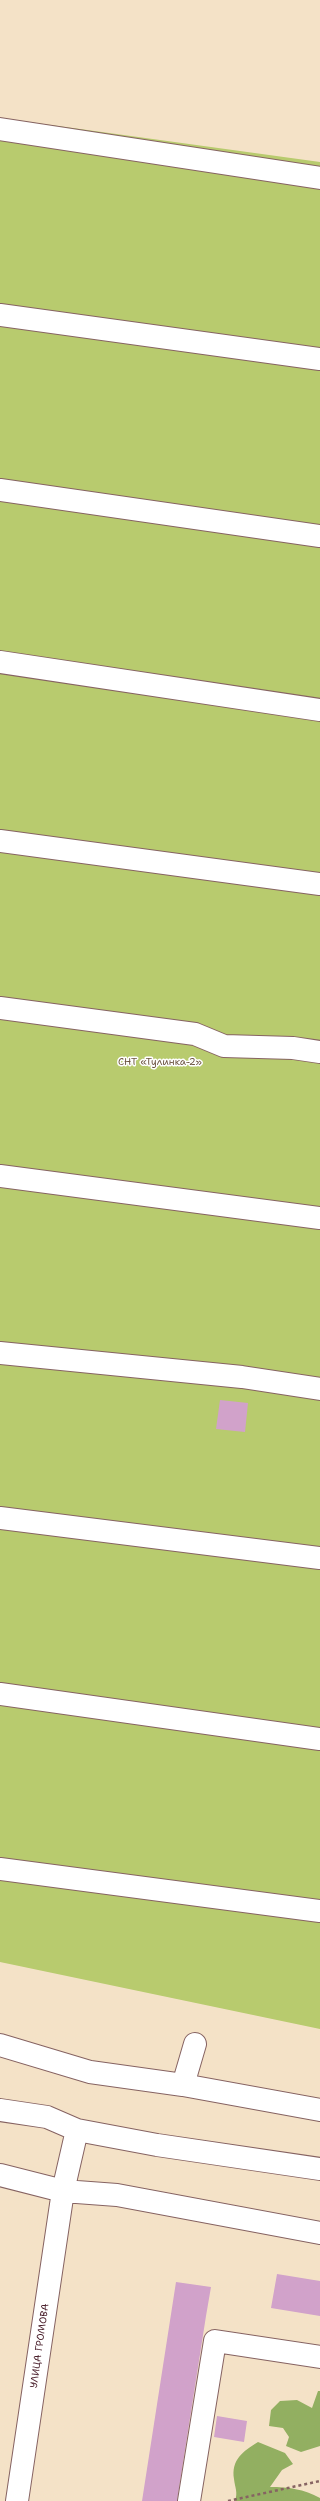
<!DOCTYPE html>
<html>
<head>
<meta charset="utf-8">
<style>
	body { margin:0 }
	canvas { display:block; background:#f4e2c7 }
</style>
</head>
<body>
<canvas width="320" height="2501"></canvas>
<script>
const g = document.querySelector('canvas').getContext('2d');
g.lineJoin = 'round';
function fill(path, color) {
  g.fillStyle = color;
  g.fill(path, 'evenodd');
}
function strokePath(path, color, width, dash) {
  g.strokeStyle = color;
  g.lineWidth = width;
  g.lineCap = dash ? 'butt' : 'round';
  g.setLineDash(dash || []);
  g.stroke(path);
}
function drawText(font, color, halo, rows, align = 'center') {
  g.font = font + ' "Shantell Sans",sans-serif';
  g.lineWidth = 3;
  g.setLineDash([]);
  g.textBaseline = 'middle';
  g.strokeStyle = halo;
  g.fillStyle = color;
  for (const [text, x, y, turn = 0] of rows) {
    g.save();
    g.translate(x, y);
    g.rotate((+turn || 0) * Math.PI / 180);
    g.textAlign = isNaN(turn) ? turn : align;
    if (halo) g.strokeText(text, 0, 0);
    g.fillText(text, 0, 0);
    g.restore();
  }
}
fill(new Path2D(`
	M0 118 320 162V2029L0 1962Z`), '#b8cb6e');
fill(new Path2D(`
	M318 2391H320V2446L301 2452 286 2446 289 2437 283 2428 269 2426 271 2410 280 2401 297 2400 312 2408Z
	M258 2442 285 2453 293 2464 282 2470 270 2487C288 2487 304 2489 320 2498V2501H235C238 2492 235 2488 234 2479 231 2460 243 2451 258 2442Z`), '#92af61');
fill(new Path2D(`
	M220 1400 248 1403 245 1432 216 1429Z
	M277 2274 320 2281V2316L271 2308Z
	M176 2282 211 2287 206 2316 177 2501H142Z
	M217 2416 247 2421 244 2442 214 2437Z`), '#d1a2ca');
const minor = new Path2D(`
	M0 129 320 178
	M0 315 320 359
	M0 490 320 536
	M0 662 320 710
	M0 841 320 884
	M0 1008 195 1034 224 1046 293 1048 320 1052
	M0 1176 320 1218
	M0 1353 242 1377 320 1389
	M0 1518 320 1558
	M0 1694 320 1739
	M0 1869 320 1911
	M0 2045 90 2072 183 2085 320 2110
	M183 2085 195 2044
	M0 2110 47 2117 77 2130 63 2191 17 2501
	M77 2130 157 2145 320 2169
	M0 2175 63 2191 117 2195 320 2233
	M189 2501 215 2341 320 2357`);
strokePath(minor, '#866362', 24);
strokePath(new Path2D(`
	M228 2501 320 2481`), '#866362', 2.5, [3, 3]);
strokePath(minor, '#fff', 22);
drawText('10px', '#6b533f', '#fff', [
	["СНТ «Тулинка-2»",160,1062]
]);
drawText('10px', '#4a1f2b', '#fff', [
	["УЛИЦА ГРОМОВА",40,2346,-82]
]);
</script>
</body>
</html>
